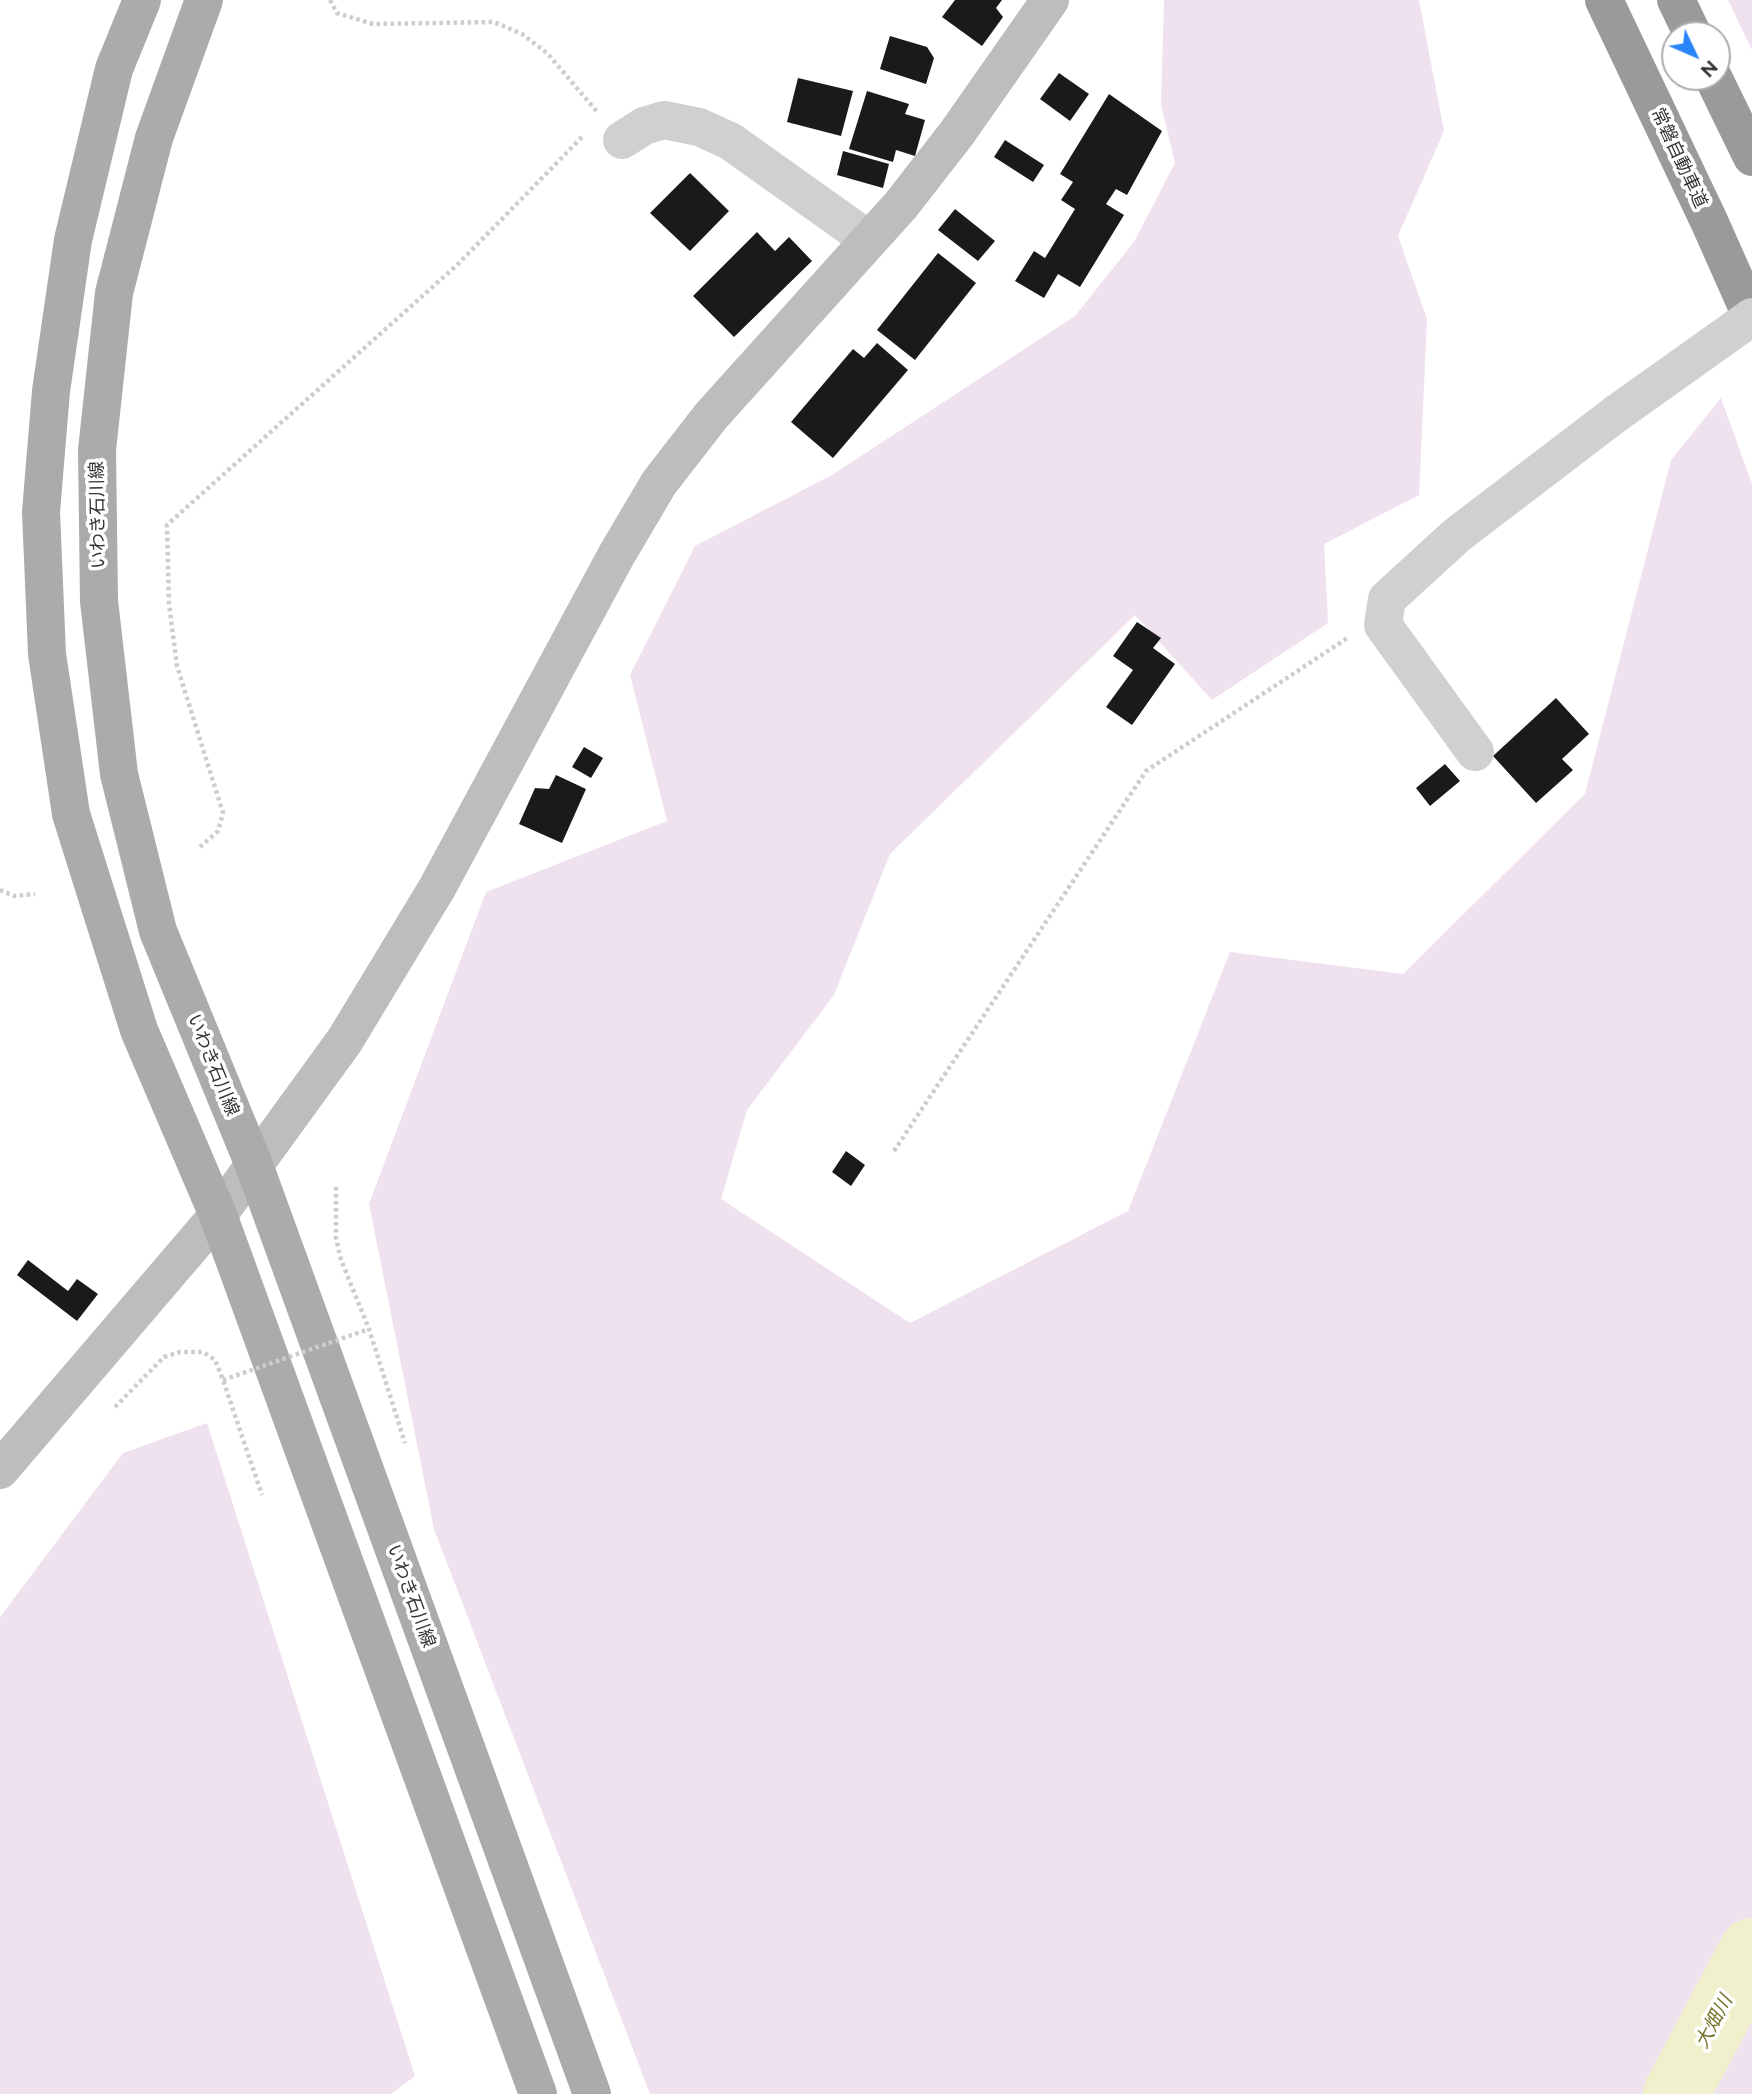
<!DOCTYPE html>
<html>
<head>
<meta charset="utf-8">
<style>
	body { margin:0 }
	#map { position:relative; width:1752px; height:2094px; overflow:hidden; background:#fff; font-family:Raleway,sans-serif }
	canvas { display:block }
	.north { position:absolute; left:1661px; top:21px; width:70px; height:70px; box-sizing:border-box; background:#fff; border:2px solid #adadad; border-radius:50%; rotate:134deg; font-size:19px; font-weight:700; line-height:28px; text-align:center; color:#333 }
	.north::after { content:''; display:block; margin:auto; width:24px; height:32px; background:#2884f7; clip-path:polygon(50% 0,100% 100%,50% 72%,0 100%) }
</style>
</head>
<body>
<div id="map">
<canvas width="1752" height="2094"></canvas>
<div class="north">N</div>
</div>
<script>
const g = document.querySelector('canvas').getContext('2d');
g.lineJoin = 'round';
function fill(path, color) {
  g.fillStyle = color;
  g.fill(path, 'evenodd');
}
function strokePath(path, color, width, dash) {
  g.strokeStyle = color;
  g.lineWidth = width;
  g.lineCap = dash ? 'butt' : 'round';
  g.setLineDash(dash || []);
  g.stroke(path);
}
function drawText(font, color, halo, rows, align = 'center') {
  g.font = font + ' Raleway,"Noto Sans JP",sans-serif';
  g.lineWidth = 7;
  g.setLineDash([]);
  g.textBaseline = 'middle';
  g.strokeStyle = halo;
  g.fillStyle = color;
  for (const [text, x, y, turn = 0] of rows) {
    g.save();
    g.translate(x, y);
    g.rotate((+turn || 0) * Math.PI / 180);
    g.textAlign = isNaN(turn) ? turn : align;
    if (halo) g.strokeText(text, 0, 0);
    g.fillText(text, 0, 0);
    g.restore();
  }
}
fill(new Path2D(`
	M1164 0H1419L1444 131 1398 236 1427 319 1419 495 1324 544 1328 623 1212 700 1135 615 890 854 834 995 747 1110 721 1199 910 1323 1128 1211 1230 952 1403 974 1585 794 1671 460 1721 398 1752 484V2094H650L434 1529 369 1204 486 892 667 821 630 675 695 546 832 475 1075 316 1134 242 1175 163 1161 105Z
	M1728 0H1752V50Z
	M207 1423 415 2076 391 2094H0V1617L123 1453Z`), '#f0e1ef');
strokePath(new Path2D(`
	M1676 2094 1752 1951`), '#f0f1cc', 66);
fill(new Path2D(`
	M955 0H1002L996 8 1003 17 982 46 942 17Z
	M890 36 927 47 934 58 926 84 880 69Z
	M1059 73 1089 94 1070 121 1040 99Z
	M798 78 853 91 841 136 787 122Z
	M867 91 909 104 905 114 925 120 915 156 896 150 893 162 849 149Z
	M1109 94 1162 131 1127 195 1116 189 1106 204 1124 215 1080 287 1058 274 1044 298 1015 281 1034 251 1045 258 1075 209 1061 200 1073 182 1060 174Z
	M1005 140 1044 165 1033 182 994 157Z
	M843 151 889 164 883 188 837 175Z
	M690 173 729 211 690 251 650 213Z
	M955 209 995 241 978 261 938 230Z
	M757 232 775 251 789 237 812 261 734 337 693 296Z
	M938 253 976 283 915 360 877 330Z
	M877 343 908 370 833 458 791 422 853 349 864 358Z
	M1137 622 1161 638 1153 648 1175 664 1132 725 1106 707 1133 670 1113 656Z
	M1556 698 1589 734 1562 759 1573 770 1536 803 1493 756Z
	M584 747 603 758 591 778 572 767Z
	M1445 764 1460 781 1430 806 1416 788Z
	M556 775 586 789 562 843 519 824 535 788 549 789Z
	M846 1151 865 1165 851 1186 832 1172Z
	M28 1260 68 1291 77 1279 98 1294 77 1321 17 1275Z`), '#1a1a1a');
strokePath(new Path2D(`
	M330 0 337 13 373 24 494 22 522 34 548 54 598 113
	M200 847 218 831 223 813 177 666 169 604 167 525 457 265 584 135
	M0 890 14 896 35 894
	M894 1151 1146 771 1349 637
	M336 1187V1238L341 1260 369 1329 405 1443
	M115 1407 164 1357 180 1352H203L215 1360 223 1380 262 1495`), '#cdcdcd', 4.5, [3.5, 3.5]);
strokePath(new Path2D(`
	M622 140 644 126 664 120 699 127 730 141 869 240
	M1475 752 1383 625 1387 599 1457 535 1617 413`), '#d0d0d0', 38);
strokePath(new Path2D(`
	M0 1470 218 1215 345 1040 437 888 617 554 659 483 711 416 901 205 957 133 1050 0`), '#bdbdbd', 38);
strokePath(new Path2D(`
	M142 0 114 69 73 240 51 391 41 512 47 654 71 814 139 1030 218 1215 538 2094
	M204 0 154 138 114 293 97 450 99 601 119 774 158 931 254 1165 592 2094`), '#ababab', 38);
strokePath(new Path2D(`
	M1604 0 1709 221 1752 318
	M1676 0 1693 35
	M1713 77 1752 157`), '#9a9a9a', 38);
strokePath(new Path2D(`
	M223 1380 369 1329`), '#cdcdcd', 4.5, [3.5, 3.5]);
strokePath(new Path2D(`
	M1617 413 1752 317`), '#d0d0d0', 38);
drawText('18px', '#333', '#fff', [
	["常磐自動車道",1679,158,65],
	["いわき石川線",98,515,-91],
	["いわき石川線",213,1065,68],
	["いわき石川線",411,1596,70]
]);
drawText('italic 19px', '#74742b', '#fff', [
	["大畑川",1714,2022,-62]
]);
</script>
</body>
</html>
